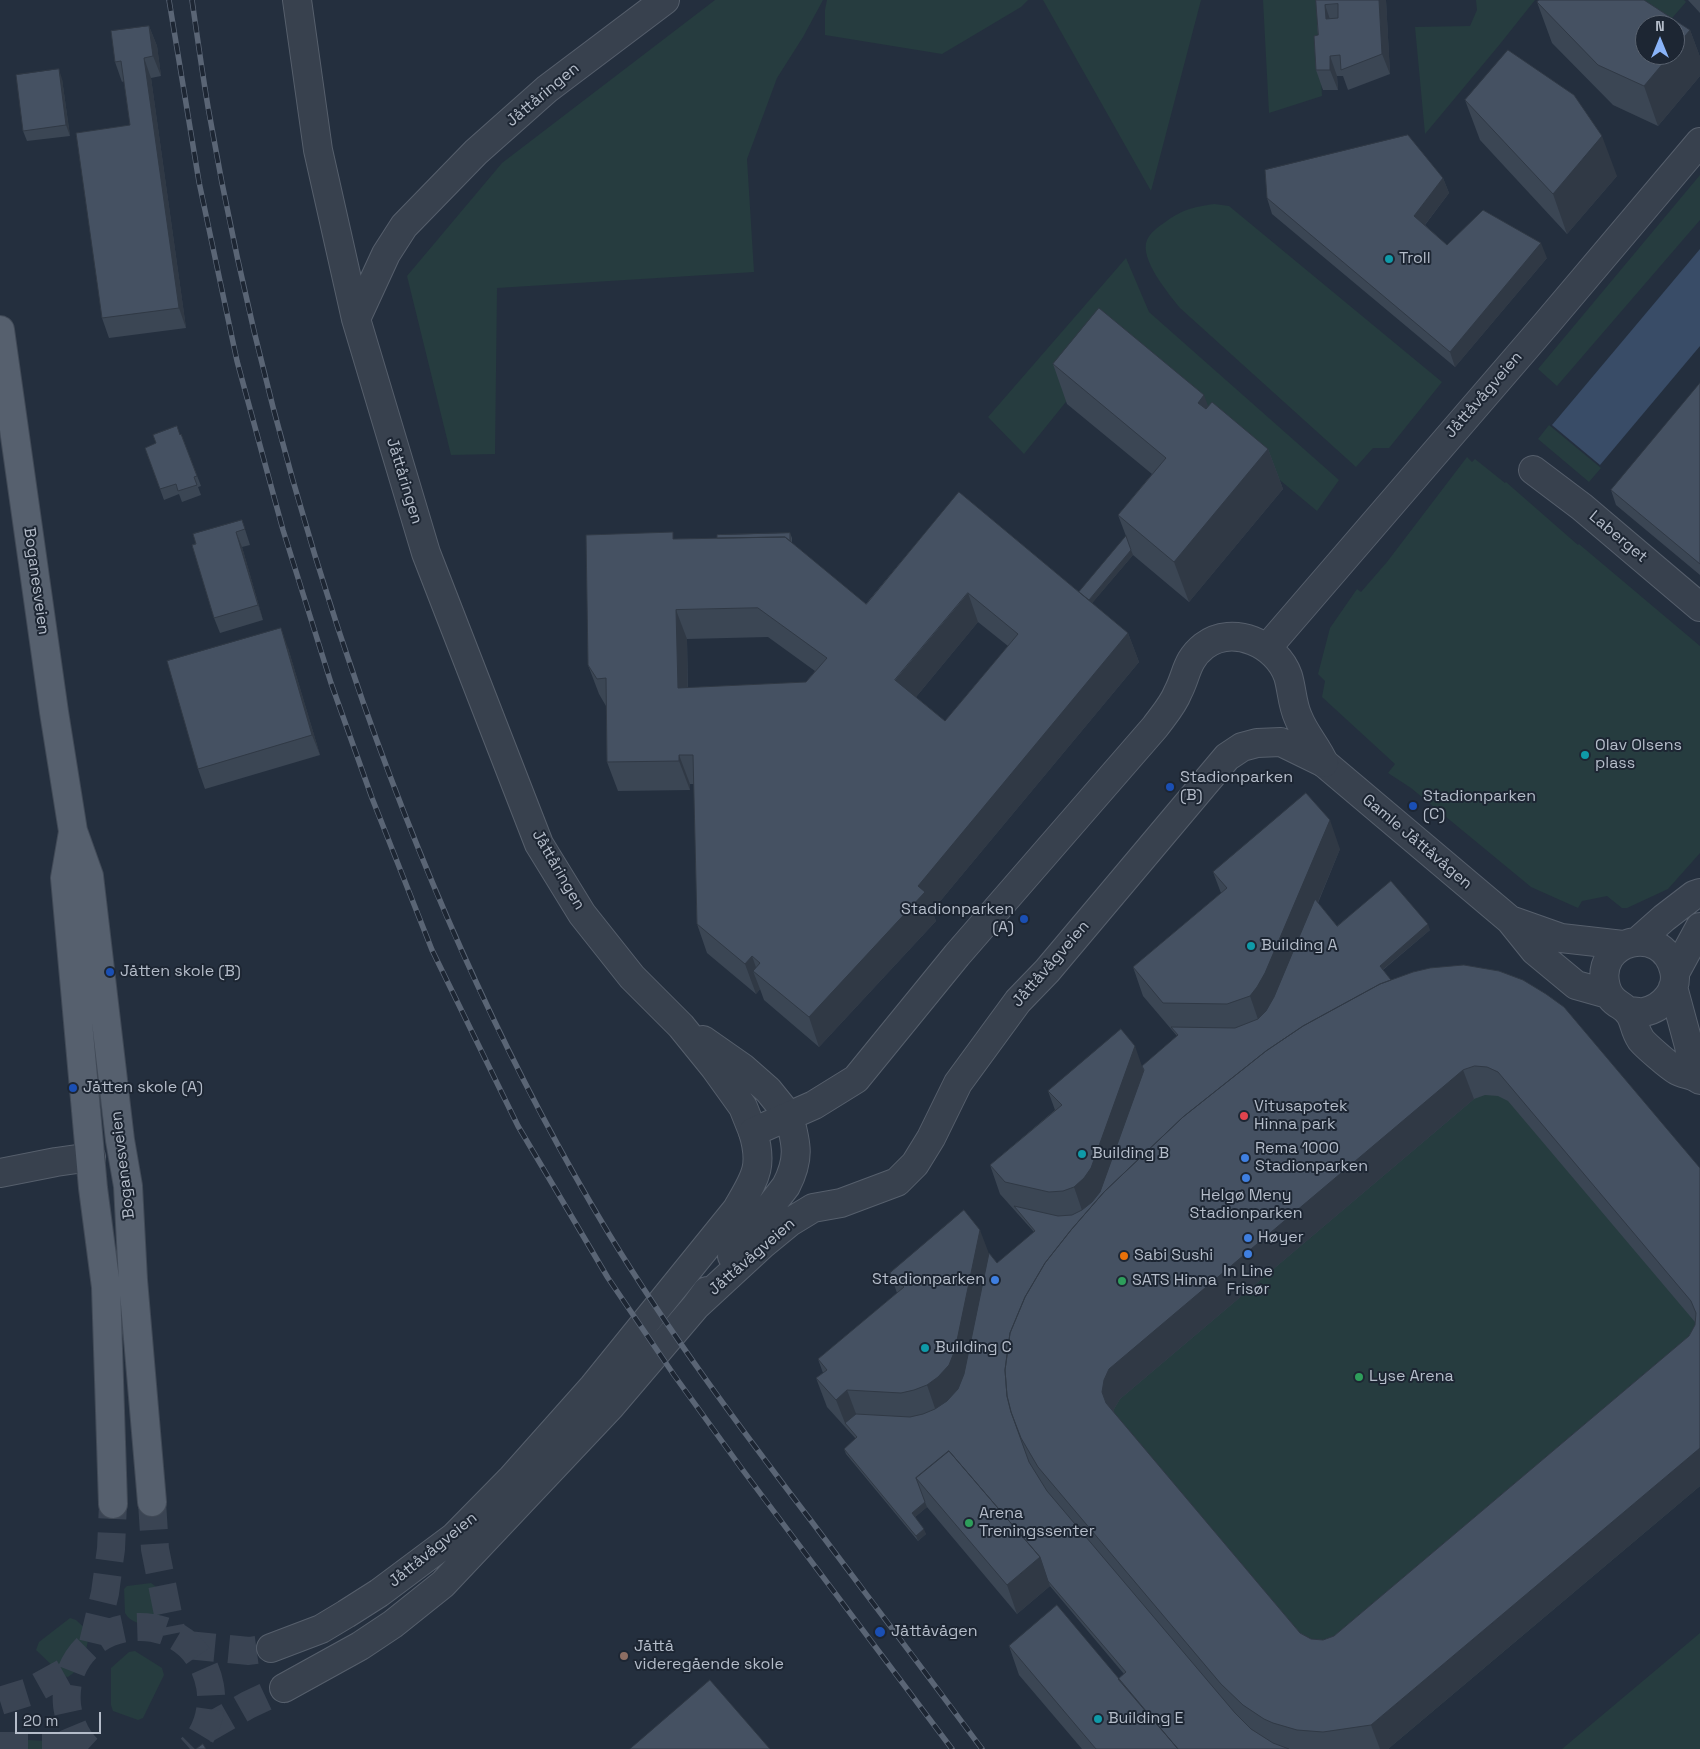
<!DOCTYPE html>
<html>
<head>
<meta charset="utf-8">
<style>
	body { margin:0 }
	#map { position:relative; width:1700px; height:1749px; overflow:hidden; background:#242f3e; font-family:"Space Grotesk",sans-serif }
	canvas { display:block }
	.north { position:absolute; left:1635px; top:15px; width:50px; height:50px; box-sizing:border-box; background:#1d2633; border:1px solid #59626f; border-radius:50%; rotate:0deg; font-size:14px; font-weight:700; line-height:20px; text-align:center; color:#b4bcc9 }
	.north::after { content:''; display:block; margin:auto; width:18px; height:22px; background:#8ab4f8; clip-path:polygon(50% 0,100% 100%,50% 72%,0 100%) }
	.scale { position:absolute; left:15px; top:1712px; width:86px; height:22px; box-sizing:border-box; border:2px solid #b4bcc9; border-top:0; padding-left:6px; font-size:15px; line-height:18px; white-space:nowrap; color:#b4bcc9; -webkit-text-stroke:4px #1d2633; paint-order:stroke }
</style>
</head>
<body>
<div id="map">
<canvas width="1700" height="1749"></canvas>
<div class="north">N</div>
<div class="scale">20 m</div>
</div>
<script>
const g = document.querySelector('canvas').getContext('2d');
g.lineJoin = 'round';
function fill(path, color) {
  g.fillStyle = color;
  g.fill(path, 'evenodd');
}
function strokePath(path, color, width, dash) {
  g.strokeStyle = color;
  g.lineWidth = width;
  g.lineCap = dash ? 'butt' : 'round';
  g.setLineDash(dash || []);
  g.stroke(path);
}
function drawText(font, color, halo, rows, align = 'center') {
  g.font = font + ' "Space Grotesk",sans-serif';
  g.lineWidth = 4;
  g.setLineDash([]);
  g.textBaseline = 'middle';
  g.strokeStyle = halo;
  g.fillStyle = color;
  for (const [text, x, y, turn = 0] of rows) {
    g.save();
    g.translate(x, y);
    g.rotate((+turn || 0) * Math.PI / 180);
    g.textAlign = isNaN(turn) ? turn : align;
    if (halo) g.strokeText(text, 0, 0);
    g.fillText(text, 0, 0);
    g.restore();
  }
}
fill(new Path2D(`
	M715 0H823L803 37 777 78 747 159 754 272 497 288 495 454 451 455 407 276 502 163Z
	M827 0H1028L1021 7 942 54 825 35V10Z
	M1043 0H1201L1151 191Z
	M1263 0H1318L1322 96 1269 113Z
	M1476 0H1535L1500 44 1425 134 1415 27 1470 26 1477 10Z
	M1623 0H1684L1686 2 1666 25H1661Z
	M1700 175V220L1557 386 1538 369Z
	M1214 204 1229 206 1442 382 1389 448H1373L1356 467 1180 308C1169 294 1139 259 1147 240 1150 233 1158 227 1164 223 1181 210 1193 207 1214 204Z
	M1126 258 1149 312 1339 480 1317 511 1114 342 1024 454 988 417Z
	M1549 425 1601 468 1589 482 1538 439Z
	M1467 457 1472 462 1475 459 1505 483 1506 482 1578 545 1579 544 1700 646V853L1668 889 1627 908H1622L1607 896 1582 901 1578 908 1531 887 1411 788 1388 773 1395 764 1322 697 1325 681 1318 674 1330 628 1357 589 1361 592 1387 562Z
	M1371 1023 1700 1184V1486L1388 1749H1277L1049 1496Z
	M151 1583C166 1592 161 1611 157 1625L153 1627C143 1624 130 1623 125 1613L124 1589 127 1586Z
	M70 1618 76 1620 89 1632V1635L83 1666 68 1677 63 1676 36 1650 39 1642Z
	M1700 1633V1749H1562Z
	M135 1651 162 1668 164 1675 143 1718 138 1720 113 1711 111 1705V1668L129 1652Z
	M28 1740 81 1743 83 1749H20L22 1744Z`), '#263c3f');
fill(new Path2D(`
	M1700 249V346L1600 465 1552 425Z`), '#394c67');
strokePath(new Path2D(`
	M187 1645 249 1651 271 1648
	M204 1730 248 1705 284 1688`), '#3a4453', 28, [28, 14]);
strokePath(new Path2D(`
	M152 1502 155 1549 172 1634
	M93 1643 105 1593 111 1549 113 1504
	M0 1701 29 1692 74 1667
	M0 1746H43L70 1749
	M88 1749C76 1738 69 1721 67 1705 59 1614 193 1596 210 1686 214 1708 207 1734 190 1749`), '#3a4453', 28, [28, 14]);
const minor = new Path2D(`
	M297 0 318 150 356 319 426 553 539 844 582 914 632 977 681 1026 715 1068 743 1107 753 1132
	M356 319 386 254 404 226 476 152 547 89 665 0
	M1533 470 1582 507 1700 607
	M1324 763 1510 920 1535 951 1576 985 1608 994
	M1510 920 1561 938 1623 945
	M1638 941 1664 918 1694 895 1700 893
	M1675 973 1700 927
	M1673 987 1689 1046 1694 1075
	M1629 1011C1634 1011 1639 1013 1644 1012 1663 1008 1679 990 1674 970 1662 922 1593 940 1606 987 1608 995 1613 1001 1620 1005 1637 1016 1631 1025 1641 1040 1646 1046 1669 1066 1676 1070 1684 1075 1692 1074 1700 1080
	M703 1040 743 1068 768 1090 789 1116
	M0 1173 56 1162 91 1157`);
const tertiary = new Path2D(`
	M1267 648 1547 323 1700 142
	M732 1256 786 1186C800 1159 797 1145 789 1116
	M696 1306 762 1245 790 1222 813 1208 841 1203 897 1182 915 1164 931 1138 958 1083 1018 1001 1047 971 1227 757 1242 747 1257 743 1281 742 1324 763
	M271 1648 321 1629 346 1614 379 1593 454 1537 512 1478 593 1387 737 1209C754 1179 764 1168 753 1132L814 1105 856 1079 957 955 1155 727C1163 716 1173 705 1178 692 1187 675 1186 660 1204 646 1233 624 1277 644 1288 676 1292 689 1292 704 1298 717 1304 733 1317 747 1324 763
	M284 1688 360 1646 393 1624 443 1584 610 1407 696 1306 707 1291`);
const primary = new Path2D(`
	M0 330 54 712 73 831 89 876 120 1140 128 1186 133 1280 152 1502
	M73 832 65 878 93 1188 106 1287 113 1504`);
strokePath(minor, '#565f6c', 30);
strokePath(tertiary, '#565f6c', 30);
strokePath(primary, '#414a57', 30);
strokePath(minor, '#38414e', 28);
strokePath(tertiary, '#38414e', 28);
strokePath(primary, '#56606e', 28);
const rail = new Path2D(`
	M169 0 199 182 237 361 283 530 331 683 372 798 432 950 518 1126 608 1278 674 1375 742 1469 952 1749
	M192 0C197 35 202 71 208 107 243 309 295 508 363 702 429 889 507 1065 609 1234 670 1334 741 1429 812 1522 869 1598 926 1673 982 1749`);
strokePath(rail, '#5a6575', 5.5);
strokePath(rail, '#1d2633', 4, [11]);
fill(new Path2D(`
	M1316 0H1386L1390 74 1348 90 1343 76H1337L1338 90H1323L1316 70 1318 35Z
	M1688 0H1700V13Z
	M1537 2 1690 30 1700 57V76L1658 126 1613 105 1552 43Z
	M149 26 157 46 161 76 151 78 186 328 109 338 102 318 130 125 124 81 122 82 115 62Z
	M62 79 70 136 27 141 23 131Z
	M1465 100 1617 176 1567 234 1480 140Z
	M1443 178 1449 193 1425 225 1447 245 1547 258 1455 367 1272 214 1267 198Z
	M1053 364 1208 407 1268 449 1283 489 1189 602 1133 555 1092 603 1128 633 1139 662 932 911 936 921 819 1047 764 1000 760 989 756 994 707 953 697 924 694 784H690V790L618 791 607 762 606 706 599 694 588 665 675 539 717 538 790 533 792 538V543L866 604 959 492 1079 592 1126 536 1118 515 1152 474 1067 404ZM978 622 1008 646 945 721 916 697ZM768 637 815 671 806 682 688 688 687 639Z
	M1700 383V575L1616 505 1611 490Z
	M181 434 201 486 198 487 201 495 182 502 179 494 164 500 145 448Z
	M242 520 250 545 242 547 263 620 220 633 214 618 192 545Z
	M288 648 320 755 205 789 198 769Z
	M1340 849 1318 903 1337 926 1430 930 1383 970 1391 980 1700 1168V1486L1388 1749H1082L1019 1675 1009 1646 1118 1679 1124 1674 1050 1586 1017 1614 927 1507 915 1517 926 1534 918 1541 846 1454 844 1449 856 1439 827 1407 816 1378 823 1373 818 1359 897 1293 890 1273 989 1253 997 1263 1034 1232 1000 1194 990 1165 1055 1110 1048 1091 1142 1066 1177 1036 1143 996 1133 967 1221 893 1213 872ZM1485 1095 1498 1096 1508 1101 1695 1322V1325L1689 1336 1334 1636 1323 1640 1311 1639 1300 1633 1114 1413V1409L1120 1399 1474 1099Z`), '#3b4654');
fill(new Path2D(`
	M1379 0H1386L1390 74 1382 54Z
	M1325 5 1332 25 1326 19Z
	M149 26 157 46 161 76 153 56Z
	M1690 30 1700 57V76L1658 126 1644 86 1670 55H1675V48Z
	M1330 56 1337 76 1338 90 1330 70Z
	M144 58 151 78 186 328 179 308Z
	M59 69 62 79 70 136 66 125Z
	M1602 136 1617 176 1567 234 1553 194Z
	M1443 178 1449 193 1420 231 1414 216Z
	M1541 243 1547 258 1455 367 1450 352Z
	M1204 395 1219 435 1198 403Z
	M1268 449 1283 489 1189 602 1174 562Z
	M236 532 242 547 263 620 258 605Z
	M1131 550 1133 555 1082 615 1081 610Z
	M968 593 978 622 906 709 895 680Z
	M676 610 687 639 688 717 678 688Z
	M281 628 288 648 320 755 312 735Z
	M1128 633 1139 662 932 911 936 921 819 1047 809 1017Z
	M679 755 690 784V790L679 761Z
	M1330 820 1340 849 1276 1002 1260 1025 1250 996Z
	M1428 924 1430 930 1381 971 1380 966Z
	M752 956 759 976 753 971 760 989 756 994 745 964Z
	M1135 1046 1145 1075 1102 1197 1084 1216 1074 1187Z
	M1463 1070 1474 1099 1120 1399 1114 1409 1113 1421 1102 1392 1104 1380 1109 1369Z
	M980 1230 991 1259 966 1379 937 1414 927 1385Z
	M847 1390 858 1419 845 1423 836 1400Z
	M1700 1448V1486L1388 1749H1380L1371 1725Z
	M925 1502 927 1507 914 1518 912 1513Z
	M924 1529 926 1534 918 1541 916 1536Z
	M1040 1557 1050 1586 1017 1614 1007 1585Z`), '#303945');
const building = new Path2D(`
	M1316 0H1379L1382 54 1341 70 1340 55 1330 56V70H1316L1314 36 1318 35ZM1338 4V18L1326 19 1325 5Z
	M1539 0H1644L1690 30 1675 48V25H1645V55H1670L1644 86 1598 65 1537 2Z
	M149 26 153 56 144 58 179 308 102 318 76 133 130 125 121 61 115 62 111 31Z
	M1508 50 1574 95 1602 136 1553 194 1465 100Z
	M59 69 66 125 23 131 16 75Z
	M1408 135 1443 178 1414 216 1447 245 1483 210 1541 243 1450 352 1267 198 1265 170Z
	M1099 308 1204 395 1198 403 1206 409 1212 402 1268 449 1174 562 1118 515 1166 458 1053 364Z
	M1700 383V564L1611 490Z
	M177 426 180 435 181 434 197 476 194 477 197 485 178 491 176 484 160 489 145 448 156 443 153 435Z
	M959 492 1128 633 918 886 925 892 809 1017 753 971 760 963 752 956 745 964 697 924 693 755H679V761L607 762 606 678 597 679 588 665 586 535 673 532V539L785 537 866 604ZM968 593 1018 634 945 721 895 680ZM758 608 827 658 806 682 678 688 676 610Z
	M242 520 245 529 236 532 258 605 214 618 192 545 196 544 193 534Z
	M790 533V541L785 537 717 538V535Z
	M1126 536 1131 550 1089 600 1079 592Z
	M281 628 312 735 198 769 167 661Z
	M1306 793 1330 820 1265 973 1257 987 1250 996 1227 1004 1163 1003 1133 967 1227 888 1213 872Z
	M1391 881 1428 924 1380 966 1391 980 1380 984 1303 1026 1266 1051 1183 1117 1104 1192 1071 1230 1045 1263 1025 1297 1010 1333 1005 1370 1007 1396 1011 1412 1029 1462 1047 1491 1235 1713 1251 1729 1273 1743 1289 1749H1178L1118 1679 1126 1672 1048 1581 1040 1557 949 1451 916 1478 925 1502 912 1513 924 1529 916 1536 844 1449 857 1437 845 1423 856 1414 910 1417 923 1414 935 1409 947 1401 958 1389 964 1374 989 1253 997 1263 1035 1231 1014 1206 1058 1216 1072 1215 1082 1210 1092 1202 1100 1192 1144 1070 1142 1066 1178 1035 1171 1027 1235 1028 1258 1019 1266 1011 1274 997 1315 899 1337 926Z
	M1464 965 1499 971 1523 980 1546 994 1564 1007 1700 1168V1448L1371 1725 1323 1732 1297 1730 1273 1723 1264 1719 1243 1705 1221 1684 1038 1467 1021 1438 1011 1412 1007 1396 1005 1370 1010 1333 1025 1297 1045 1263 1071 1230 1104 1192 1183 1117 1266 1051 1303 1026 1380 984 1413 972 1430 968ZM1475 1066 1487 1067 1498 1072 1691 1301 1696 1313 1695 1325 1689 1336 1334 1636 1323 1640 1311 1639 1300 1633 1106 1403 1102 1392 1104 1380 1109 1369 1463 1070Z
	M1121 1029 1135 1046 1091 1168 1084 1178 1074 1187 1063 1191 1049 1192 1005 1182 990 1165 1062 1105 1048 1091Z
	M964 1210 980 1230 955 1350 949 1365 938 1377 927 1385 914 1390 901 1393 847 1390 836 1400 816 1378 827 1370 818 1359 904 1287 890 1273Z
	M949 1451 1040 1557 1007 1585 916 1478Z
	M1057 1605 1178 1749H1096L1009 1646Z
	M710 1680 770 1749H630Z
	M203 1744 206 1749H196Z`);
fill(building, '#455162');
strokePath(building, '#303945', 1);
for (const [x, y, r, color] of [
	[1389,259,5,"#0f9aa8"],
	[1585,755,5,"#0f9aa8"],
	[1170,787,5,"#1a4fb4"],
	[1413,806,5,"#1a4fb4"],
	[1024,919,5,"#1a4fb4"],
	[1251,946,5,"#0f9aa8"],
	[110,972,5,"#1a4fb4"],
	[73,1088,5,"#1a4fb4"],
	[1244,1116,5,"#e0444e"],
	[1082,1154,5,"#0f9aa8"],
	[1245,1158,5,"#3f7fe0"],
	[1246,1178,5,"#3f7fe0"],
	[1248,1238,5,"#3f7fe0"],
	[1248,1254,5,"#3f7fe0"],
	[1124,1256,5,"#e8710a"],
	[995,1280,5,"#3f7fe0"],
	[1122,1281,5,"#2e9e5b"],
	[925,1348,5,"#0f9aa8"],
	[1359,1377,5,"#2e9e5b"],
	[969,1523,5,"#2e9e5b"],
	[880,1632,6,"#1a4fb4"],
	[624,1656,5,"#8d6e63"],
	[1098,1719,5,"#0f9aa8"]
]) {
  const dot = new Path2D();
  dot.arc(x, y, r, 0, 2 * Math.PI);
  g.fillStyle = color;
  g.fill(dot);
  strokePath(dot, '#1d2633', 2);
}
drawText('16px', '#b4bcc9', '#1d2633', [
	["Jåttåringen",543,95,-40],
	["Jåttåvågveien",1484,395,-49],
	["Jåttåringen",404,481,73],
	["Laberget",1618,537,40],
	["Boganesveien",36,581,82],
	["Gamle Jåttåvågen",1417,842,40],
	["Jåttåringen",558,870,60],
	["Jåttåvågveien",1051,964,-49],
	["Boganesveien",123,1165,-97],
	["Jåttåvågveien",752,1257,-41],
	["Jåttåvågveien",433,1550,-39]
]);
drawText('16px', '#b4bcc9', '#1d2633', [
	["Troll",1399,259],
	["Olav Olsens",1595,746],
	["plass",1595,764],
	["Stadionparken",1180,778],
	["(B)",1180,796],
	["Stadionparken",1423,797],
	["(C)",1423,815],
	["Stadionparken",1014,910,"right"],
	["(A)",1014,928,"right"],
	["Building A",1261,946],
	["Jåtten skole (B)",120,972],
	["Jåtten skole (A)",83,1088],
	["Vitusapotek",1254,1107],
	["Hinna park",1254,1125],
	["Rema 1000",1255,1149],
	["Stadionparken",1255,1167],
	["Building B",1092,1154],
	["Helgø Meny",1246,1196,"center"],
	["Stadionparken",1246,1214,"center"],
	["Høyer",1258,1238],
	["Sabi Sushi",1134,1256],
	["In Line",1248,1272,"center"],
	["Frisør",1248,1290,"center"],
	["Stadionparken",985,1280,"right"],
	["SATS Hinna",1132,1281],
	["Building C",935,1348],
	["Lyse Arena",1369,1377],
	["Arena",979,1514],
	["Treningssenter",979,1532],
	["Jåttåvågen",891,1632],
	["Jåttå",634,1647],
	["videregående skole",634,1665],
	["Building E",1108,1719]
], 'left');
</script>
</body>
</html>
